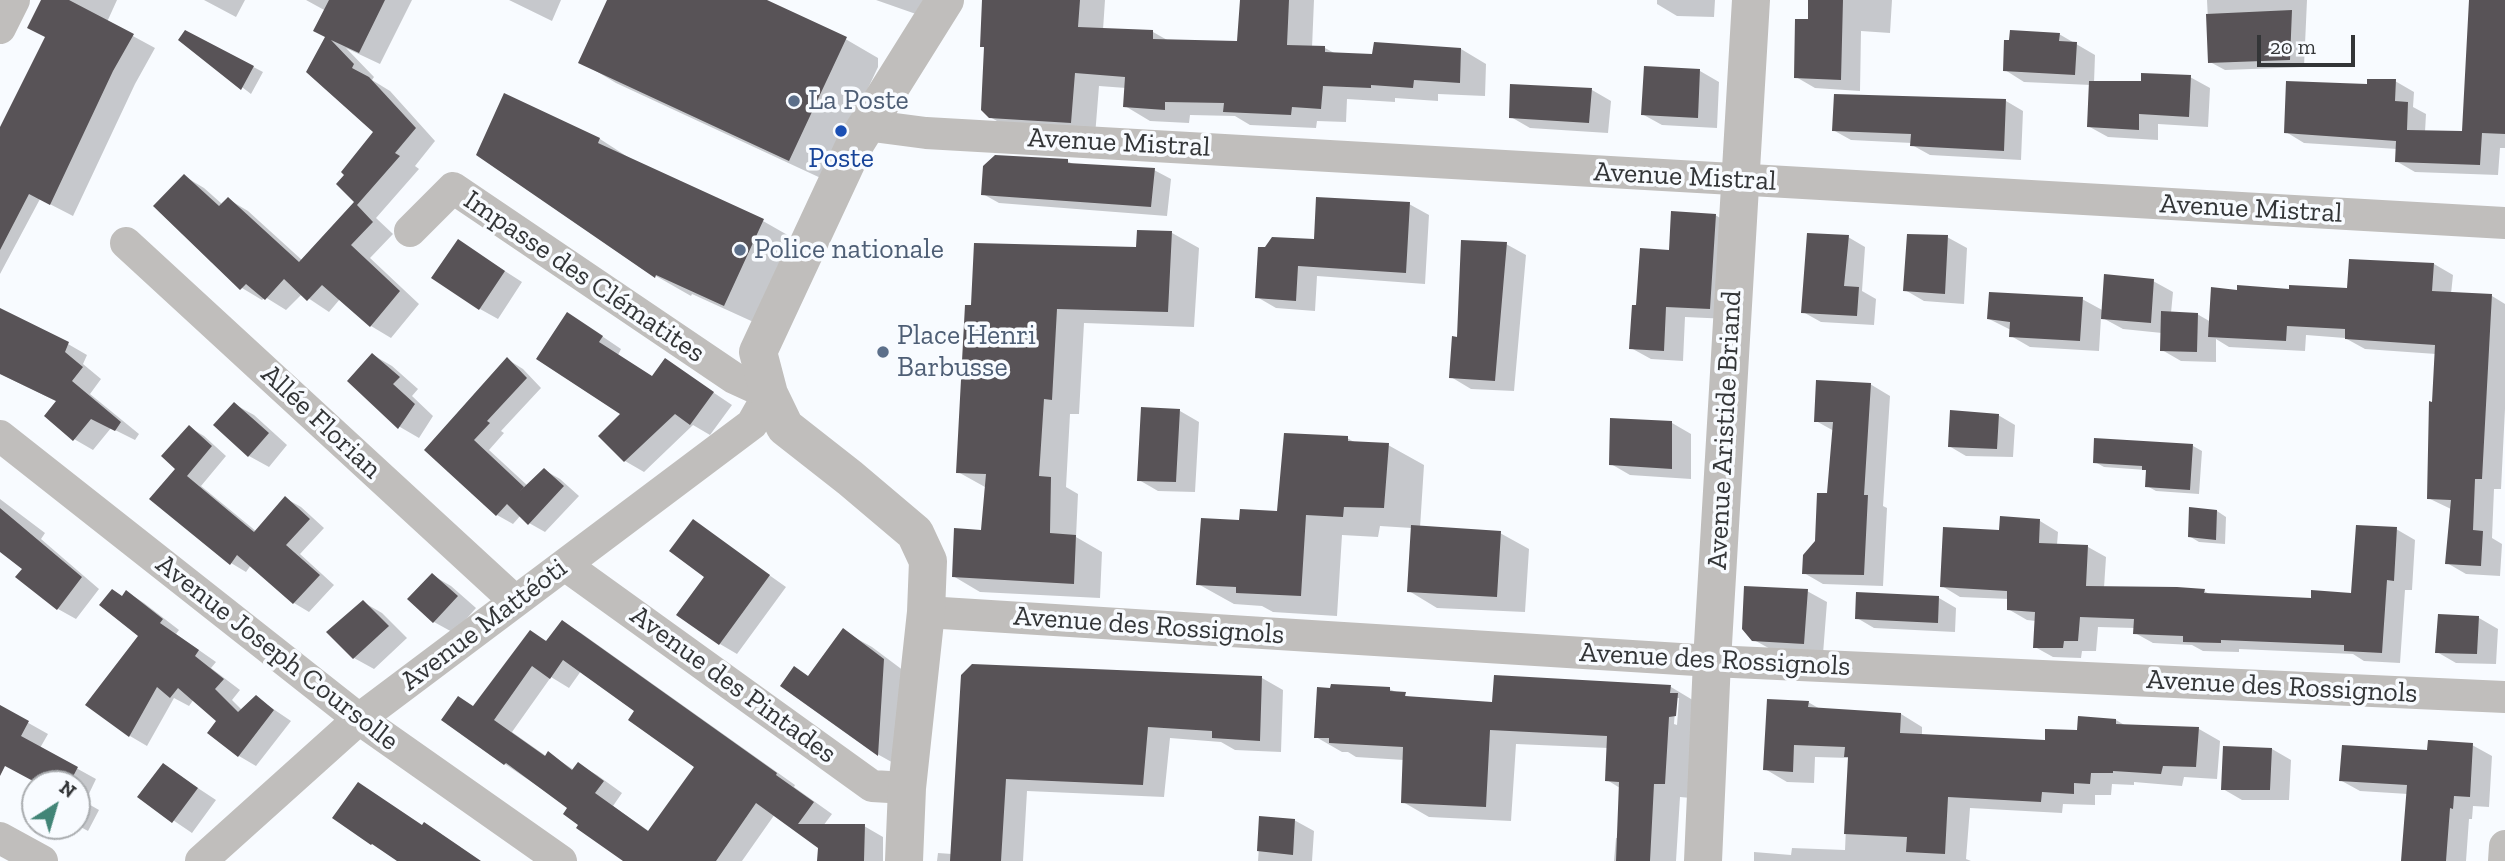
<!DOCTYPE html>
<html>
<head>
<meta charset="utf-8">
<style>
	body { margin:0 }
	#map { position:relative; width:2505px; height:861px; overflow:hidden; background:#f8fbff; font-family:"Zilla Slab",serif }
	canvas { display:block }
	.north { position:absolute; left:21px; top:770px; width:70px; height:70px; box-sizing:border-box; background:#f8fbff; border:2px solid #a9acaf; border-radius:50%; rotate:37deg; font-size:19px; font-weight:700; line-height:28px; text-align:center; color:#333537 }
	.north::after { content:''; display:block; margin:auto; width:24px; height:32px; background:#428577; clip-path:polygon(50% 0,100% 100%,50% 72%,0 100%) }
	.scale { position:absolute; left:2257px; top:35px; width:98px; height:32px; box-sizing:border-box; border:4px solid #333537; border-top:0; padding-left:9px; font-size:21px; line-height:24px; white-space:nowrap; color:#333537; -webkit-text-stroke:5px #f8fbff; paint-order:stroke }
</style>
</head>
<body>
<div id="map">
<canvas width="2505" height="861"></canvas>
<div class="north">N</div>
<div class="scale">20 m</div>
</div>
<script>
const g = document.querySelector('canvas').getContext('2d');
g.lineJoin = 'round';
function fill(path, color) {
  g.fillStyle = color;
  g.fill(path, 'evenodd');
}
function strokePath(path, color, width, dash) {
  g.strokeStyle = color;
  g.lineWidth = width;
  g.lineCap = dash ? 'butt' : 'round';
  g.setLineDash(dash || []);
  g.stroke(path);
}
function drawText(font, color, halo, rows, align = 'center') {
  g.font = font + ' "Zilla Slab",serif';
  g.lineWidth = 7;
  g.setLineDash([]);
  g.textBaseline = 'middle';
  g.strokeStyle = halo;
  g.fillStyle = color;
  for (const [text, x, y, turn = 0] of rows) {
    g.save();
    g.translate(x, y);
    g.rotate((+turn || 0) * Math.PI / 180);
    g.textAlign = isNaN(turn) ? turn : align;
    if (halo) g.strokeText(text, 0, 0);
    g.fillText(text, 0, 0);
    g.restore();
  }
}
fill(new Path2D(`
	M43 0H117L107 22 155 48 135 84 73 216 40 199 0 274V132L46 37Z
	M204 0H245L236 17Z
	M306 0H412L380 64 346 48 374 77 372 80 390 91 435 141 415 166 419 169 376 218 393 234 370 258 419 304 391 338 371 326 340 299 329 312 302 294 286 310 265 297 262 300 242 288 184 176 204 188 222 204 228 199 248 211 303 261 356 202 375 132 326 37V11Z
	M509 0H561L552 21Z
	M609 0H762L842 37 878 58V67L825 180 616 83 581 62Z
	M876 0H945L933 20Z
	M984 0H1105L1103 30 1153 32 1169 41 1238 43 1242 0H1314L1312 48H1325L1336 54 1374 56 1461 49 1486 64 1485 96 1438 94V101L1395 98V102L1347 99 1346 122 1317 121 1316 128 1250 125 1235 116 1190 115 1189 123 1150 121 1125 106 1126 88 1099 86 1095 136 1016 132 990 117 985 48 982 46Z
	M1657 0H1715L1714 17 1677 16 1657 4Z
	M1810 0H1892L1890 33 1861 31 1860 91 1815 88 1796 77 1809 21Z
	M2207 0H2307L2304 67 2225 70 2210 62Z
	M2471 0H2505V148H2500L2498 175 2415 172 2396 161 2397 149 2304 143 2286 132 2369 86 2395 81 2414 92 2413 107 2426 114 2425 132H2464Z
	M186 32 263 72 251 94 181 40Z
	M2059 34 2095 55 2094 83 2143 82 2190 77 2210 88 2208 127 2158 124V140L2108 137 2088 126 2091 85 2024 82 2005 70Z
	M1700 71 1719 82 1717 128 1662 125 1642 114Z
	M1592 90 1611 101 1608 133 1530 128 1511 117Z
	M504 96 600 139 634 161 763 221 798 241 760 325 692 294 691 296 656 276 478 154Z
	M2006 101 2023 111 2021 160 1930 155 1912 145V143L1851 140 1833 130Z
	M1067 161 1075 165 1154 170 1171 179 1167 216 999 203 983 194Z
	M1409 204 1429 215 1425 284 1317 276 1315 311 1276 308 1257 297 1316 241Z
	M1715 215 1734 226 1729 319 1685 317 1683 361 1651 359 1631 348 1637 306 1671 251Z
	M1172 233 1199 248 1194 327 1084 323 1079 414H1070L1066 487 1078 494 1076 537 1102 552 1100 598 980 592 953 576 983 532 985 487 958 472 966 307 1137 248Z
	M1848 237 1865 247 1862 291 1876 299 1874 325 1821 322 1803 312Z
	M1947 237 1967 248 1964 304 1924 301 1905 290Z
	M458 241 522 282 498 319 480 309Z
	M1506 244 1526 255 1514 391 1471 389 1451 377 1459 338Z
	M2434 264 2453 275 2451 294 2492 296 2505 304V409L2501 489H2494L2492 538 2502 544 2500 576 2466 574 2447 563 2451 509 2428 498 2436 354 2365 349 2345 338 2306 335 2305 351 2229 347 2216 339V362L2181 361 2162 350V333L2123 329 2101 317 2099 351 2030 347 2011 336V330L1989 319 2082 299 2104 311 2153 281 2173 292 2171 313 2197 314 2211 322 2238 291 2349 290Z
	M0 324 68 344 87 355 83 364 101 379 90 394 139 434 135 440 111 428 93 450 74 439 58 402 0 374Z
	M587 326 621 349 618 355 653 378 665 360 732 405 710 435 693 425 644 472 625 461 622 414Z
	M373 355 392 366 418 389 412 396 433 416 419 438 400 427 350 381Z
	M507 359 523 369 541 388 501 431 504 433 489 450 528 486 544 470 560 479 579 496 545 532 529 523 521 515 513 524 497 515 426 450Z
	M1870 384 1890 396 1883 506 1887 508 1883 586 1823 584 1804 573 1816 541 1829 495 1834 431 1816 421Z
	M234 404 254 415 287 445 269 467 249 456 216 425Z
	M1180 411 1199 422 1195 492 1158 491 1139 480Z
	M1998 415 2015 425 2013 457 1966 456 1949 446Z
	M1672 423 1691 434V479L1630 475 1611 464Z
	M189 427 204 436 226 456 201 486 257 532 285 498 301 507 324 528 300 554 334 585 309 612 294 603 251 565 246 572 231 563 178 469Z
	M1347 438 1356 443 1388 445 1424 465 1420 528 1500 533 1529 549 1525 612 1437 608 1409 591 1412 528 1380 526 1378 537 1342 535 1337 616 1273 612 1262 606 1234 604 1198 584 1241 522 1279 513Z
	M2096 440 2193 446 2202 451 2199 494 2156 491 2147 486 2148 471 2146 470 2104 467 2095 462Z
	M0 499 45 533 41 539 99 589 76 619 58 609 24 569 0 550Z
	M2217 511 2226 517 2225 544 2199 542 2189 536Z
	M693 521 786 587 737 654 720 644Z
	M2040 521 2058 532 2057 545 2088 547 2106 557 2104 588 2204 591 2211 595 2312 599 2352 595 2396 529 2415 540 2412 590H2405L2400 663 2364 661 2353 654 2239 649V652L2203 651 2192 645 2153 643 2135 633V628L2098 627 2096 651H2082L2081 658 2053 657 2035 647 2036 621 2027 620 2008 609 2009 599 1960 597 1942 586 2001 532Z
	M432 575 451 586 476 608 454 633 434 622 409 599Z
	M1807 591 1827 602 1823 654 1774 651 1754 640Z
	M127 592 144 603 179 630 176 634 216 662 211 668 240 690 232 700 242 710 257 698 291 721 256 766 239 756 219 721 194 699 189 706 174 698 147 746 130 736 140 636 123 597Z
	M1939 598 1956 608 1955 632 1874 628 1857 618Z
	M363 602 382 613 407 638 374 669 354 658Z
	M2440 615 2479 618 2498 629 2496 664 2456 663 2437 652Z
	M562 622 581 633 795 785 794 787 832 814 823 826H864L883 837V861H819L820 847 775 814 742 861H629L581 825 570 808 505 764 474 708 530 632 548 642ZM581 671 637 711 696 766 650 832 613 806 622 793 597 775 578 764 574 770 548 753 546 756 512 732 551 677 569 688Z
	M843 631 872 647 912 677 906 770 879 755 782 686 810 677Z
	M963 676 1262 678 1283 690 1281 752 1235 750 1221 742 1170 738 1164 797 1027 791 1023 861H937L938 853 952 854Z
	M1671 687 1696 702 1691 798 1680 797 1676 861H1614L1616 838H1618L1620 788 1607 780 1608 748 1516 744 1511 821 1429 817 1403 802 1404 760 1356 757 1348 752H1342L1316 737 1389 689 1414 699 1494 704ZM1676 698H1679L1677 725 1674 724Z
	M1808 702 1820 709 1901 714 1922 727V736L2047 741 2116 720 2126 726 2199 729 2220 741 2217 779 2184 777 2182 786 2134 782V785L2112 784 2111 795H2095V805L2063 804 2062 813 1970 808 1966 859 1971 861H1754V852L1791 855 1792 848 1845 850 1849 758 1815 757 1814 783 1787 782 1765 769Z
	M0 707 48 734 40 748 96 779 85 802 99 810 88 831 77 825V784H35V802L27 798 36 781 0 762Z
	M2472 745 2492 756 2489 807 2473 806 2472 819H2469L2466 861H2403L2408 794 2360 791 2340 780 2429 752Z
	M2272 749 2291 760 2289 800H2242L2223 789Z
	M163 765 216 800 192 833 139 797Z
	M1261 818 1294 820 1314 831 1312 861H1258Z`), '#0003');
fill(new Path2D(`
	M41 0H69L134 34 113 71 50 205 29 194 0 250V127L45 37 27 28Z
	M329 0H385L359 53 331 40 354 64 352 68 369 77 416 128 395 153 400 156 357 205 373 222 351 245 400 291 370 327 322 285 307 301 284 279 265 300 246 284 240 290 153 206 184 174 219 206 228 197 299 262 354 202 336 184 344 175 341 172 373 132 306 72 325 37 313 31Z
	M607 0H767L847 37 789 161 578 63Z
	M982 0H1080L1078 27 1153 30V39L1237 41 1240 0H1289L1287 45 1325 46V52L1372 54 1374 42 1461 48 1460 83 1414 80 1413 88 1371 85V88L1323 86 1321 109 1292 107 1291 115 1223 112 1224 103 1165 102V110L1123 107 1125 77 1075 73 1071 123 989 118 981 110 984 47H980Z
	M1808 0H1843L1841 80 1794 78 1795 19H1808Z
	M2469 0H2505V134L2482 133 2480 165 2395 162 2396 141 2284 133 2286 81 2367 84V79H2396L2395 101 2408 102 2407 130 2462 131Z
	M2292 10 2290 60 2208 63 2206 14Z
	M185 30 254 66 241 90 178 40Z
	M2010 30 2060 33 2059 41 2077 42 2075 75 2003 71 2004 40H2009Z
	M1644 66 1700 69 1698 118 1641 115Z
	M2141 73 2191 75 2189 117 2139 114V130L2087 127 2089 81H2141Z
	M1510 84 1592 88 1589 123 1509 118Z
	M504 93 600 138 598 143 764 219 724 306 656 275 655 278 476 155Z
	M1834 94 2006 99 2004 151 1910 146 1911 134 1832 131Z
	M995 155 1068 159V163L1155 168 1151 207 981 195 983 166Z
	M1316 197 1410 202 1406 273 1298 266 1296 301 1255 298 1258 247H1265L1272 237 1314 239Z
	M1671 211 1716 214 1710 309 1666 307 1664 351 1629 349 1632 305H1636L1640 248 1669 250Z
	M1137 230 1172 231 1168 312 1057 309 1052 400 1044 399 1039 476 1051 477 1050 533 1076 535 1074 584 952 577 954 528 981 530 986 474 956 473 965 305H971L974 243 1136 247Z
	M1807 233 1849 235 1844 286 1859 287 1857 316 1801 313Z
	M1907 234 1948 235 1945 294 1903 291Z
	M458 239 505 271 479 310 431 278Z
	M1461 240 1507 242 1495 381 1449 378 1452 336 1457 337Z
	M2349 259 2434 263 2432 291 2492 294 2482 479H2475L2473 530 2483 531 2481 566 2445 564 2451 500 2427 499 2429 401 2432 402 2435 345 2345 339V329L2287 326 2286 341 2208 337 2211 287 2237 290V285L2289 289V285L2347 288Z
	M2104 274 2154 279 2151 323 2101 319Z
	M1989 292 2083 297 2080 341 2009 337 2010 322 1987 319Z
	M0 308 69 342 65 352 83 367 72 381 121 422 115 431 91 419 73 441 44 416 56 401 0 374Z
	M2161 311 2198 313 2197 352 2160 351Z
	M567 312 603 336 599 342 652 376 665 358 714 392 690 425 675 414 624 462 598 436 620 414 536 359Z
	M372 353 400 377 393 384 415 404 398 429 347 381Z
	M507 357 527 378 487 421 490 423 474 440 524 487 520 491 544 468 564 486 528 525 507 504 496 516 424 450Z
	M1816 380 1871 383 1864 495H1868L1864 575 1802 574 1803 555 1815 541 1817 493H1827L1833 422H1814Z
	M234 402 269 433 248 457 213 425Z
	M1141 407 1180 409 1176 482 1137 481Z
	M1950 410 1999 414 1997 449 1948 447Z
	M1610 418 1672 421V469L1609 465Z
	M189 425 212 446 187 476 254 532 285 496 310 519 286 545 320 575 293 604 237 555 230 565 149 499 175 469 161 456Z
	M1284 433 1348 436V441L1389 443 1384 508 1344 507 1343 517 1306 515 1301 596 1236 593V587L1196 585 1201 518 1239 520 1240 509 1277 511Z
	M2094 438 2193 444 2190 490 2145 487 2146 470H2142V466L2093 463Z
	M2189 507 2217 510 2216 540 2188 537Z
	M0 508 82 577 57 610 15 577 22 569 0 552Z
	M2000 516 2040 519 2039 543 2088 545 2086 586 2177 587 2205 589 2204 593 2311 598V590L2351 593 2356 525 2397 527 2394 581 2387 580 2382 653 2344 651V645L2221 640V643L2183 642V636L2133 634 2134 619 2080 617 2078 641H2064L2063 648H2033L2035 612 2007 610V591L1940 587 1943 527 1999 530Z
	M693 519 770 575 719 645 676 615 704 577 669 551Z
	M1411 525 1501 531 1497 597 1407 592Z
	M432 573 458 596 433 623 407 599Z
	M1744 586 1808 589 1804 644 1752 641 1742 629Z
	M112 589 122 596 126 590 163 619 160 623 199 650 195 656 224 679 215 689 238 712 256 695 274 710 238 757 207 733 216 721 178 688 170 698 157 687 129 737 85 705 138 636 99 605Z
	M1856 592 1939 596 1938 623 1855 619Z
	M363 600 389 626 353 659 326 632Z
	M2438 614 2479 616 2477 654 2435 653Z
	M562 620 777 773 776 775 814 802 798 824H865L864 861H817L818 848 756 803 716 861H623L576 828 578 825 563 814 567 808 506 763 504 765 441 720 458 696 473 706 530 630 546 641ZM563 660 634 711 628 720 694 767 648 831 595 793 604 781 578 762 572 770 548 751 545 756 494 720 532 666 550 679Z
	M843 628 884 659 878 756 780 686 794 666 808 676Z
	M972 664 1262 676 1260 741 1212 738V731L1148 727 1143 785 1006 779 1001 861H950L961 675Z
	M1494 675 1671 685 1670 693H1678L1676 716 1669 717 1665 784H1654L1650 861H1616L1619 782 1605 781 1607 736 1490 730 1486 807 1401 803 1403 747 1329 743V738H1314L1317 687 1330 688 1331 684 1390 687V691L1406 692 1405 696 1492 702Z
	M1767 699 1809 701 1808 707 1901 713 1900 733 2045 740V729L2077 730 2078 716 2116 719V724L2199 727 2196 767 2163 766 2161 774 2113 771V773H2091L2090 784 2074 783V794L2042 792 2041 802 1948 797 1945 854 1906 852 1907 837 1844 834 1848 757H1844L1845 747 1794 745 1793 772 1763 770Z
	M0 705 29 721 21 736 78 767 69 784H35V815L25 810 29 800 25 798 33 781 5 766 0 776Z
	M2428 740 2473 743 2470 797 2454 796 2453 809 2450 808 2446 861H2401L2407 785 2339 781 2342 745 2427 750Z
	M2223 746 2272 748 2270 790H2221Z
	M163 763 198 788 172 823 137 797Z
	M358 782 422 825 424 822 481 861H397L372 844 371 845 332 818Z
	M1259 816 1295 819 1293 855 1257 851Z`), '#585357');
strokePath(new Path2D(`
	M0 28 14 0
	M865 125 926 133 2505 223
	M126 243 515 601
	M0 436 359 719 561 861
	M565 565 872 786 907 788
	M926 612 1712 661 2505 697
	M0 838 42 861
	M201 861 359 719 752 424 769 394 734 378 453 188 410 231
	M2504 861 2505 846`), '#c0bebc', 32);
strokePath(new Path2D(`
	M904 861 907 788 926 612 928 561 915 533 850 478 785 427 769 394 758 352 855 144 945 0
	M1703 861 1712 661 1751 0`), '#c0bebc', 38);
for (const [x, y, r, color] of [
	[794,101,7,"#5c6f8a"],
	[841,131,7,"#1a4fb4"],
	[740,250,7,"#5c6f8a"],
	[883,352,7,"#5c6f8a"]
]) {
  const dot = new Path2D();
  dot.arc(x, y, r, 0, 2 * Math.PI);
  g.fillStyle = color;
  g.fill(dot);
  strokePath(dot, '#f8fbff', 2.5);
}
drawText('28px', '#4e5e75', '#f8fbff', [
	["La Poste",808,101],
	["Police nationale",754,250],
	["Place Henri",897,336],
	["Barbusse",897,368]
], 'left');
drawText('28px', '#333537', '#f8fbff', [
	["Avenue Mistral",1119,143,3],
	["Avenue Mistral",1685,177,3],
	["Avenue Mistral",2251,209,3],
	["Impasse des Clématites",584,277,34],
	["Allée Florian",321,422,43],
	["Avenue Aristide Briand",1725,430,-87],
	["Avenue Mattéoti",484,625,-37],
	["Avenue des Rossignols",1149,626,4],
	["Avenue Joseph Coursolle",277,653,38],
	["Avenue des Rossignols",1715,660,3],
	["Avenue des Pintades",733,685,36],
	["Avenue des Rossignols",2282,687,3]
]);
drawText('28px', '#164399', '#f8fbff', [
	["Poste",841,159]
]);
</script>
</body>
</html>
